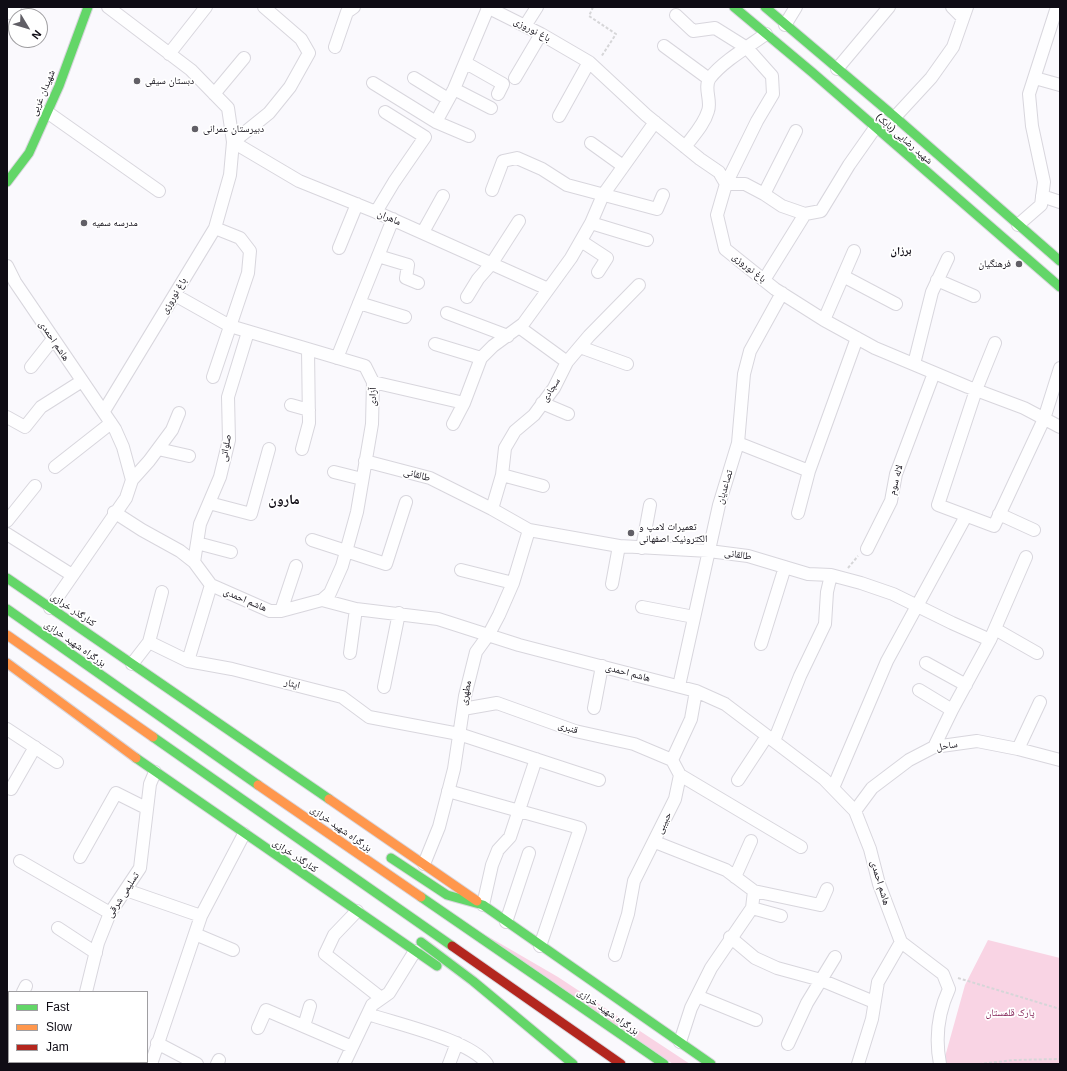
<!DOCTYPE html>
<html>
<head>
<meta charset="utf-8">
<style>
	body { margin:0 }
	#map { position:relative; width:1067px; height:1071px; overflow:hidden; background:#faf9fd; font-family:Helvetica,sans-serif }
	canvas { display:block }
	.frame { position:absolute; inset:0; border:8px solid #0f0c15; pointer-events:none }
	.legend { position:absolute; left:8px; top:991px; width:140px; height:72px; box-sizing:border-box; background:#fff; border:1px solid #9f9ea1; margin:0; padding:5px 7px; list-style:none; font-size:12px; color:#0f0c15 }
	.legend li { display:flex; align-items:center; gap:8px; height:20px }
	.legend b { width:20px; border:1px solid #9f9ea1 }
	.north { position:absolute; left:8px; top:8px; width:40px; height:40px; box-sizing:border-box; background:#fff; border:1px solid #9f9ea1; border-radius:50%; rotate:128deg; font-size:11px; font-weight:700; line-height:16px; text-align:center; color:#0f0c15 }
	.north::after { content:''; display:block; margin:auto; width:14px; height:18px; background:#615f66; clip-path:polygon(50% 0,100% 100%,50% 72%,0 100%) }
</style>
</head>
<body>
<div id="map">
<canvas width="1067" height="1071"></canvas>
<div class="frame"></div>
<ul class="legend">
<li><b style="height:5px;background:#63d668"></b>Fast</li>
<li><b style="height:5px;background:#ff974d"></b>Slow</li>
<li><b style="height:5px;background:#b3261e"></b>Jam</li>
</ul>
<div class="north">N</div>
</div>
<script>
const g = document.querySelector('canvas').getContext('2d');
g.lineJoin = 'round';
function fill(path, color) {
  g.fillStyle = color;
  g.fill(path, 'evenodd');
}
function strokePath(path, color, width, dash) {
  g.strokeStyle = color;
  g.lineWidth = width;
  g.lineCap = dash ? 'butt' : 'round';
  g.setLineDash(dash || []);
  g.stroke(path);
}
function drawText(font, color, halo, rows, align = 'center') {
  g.font = font + ' Helvetica,"Noto Naskh Arabic",sans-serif';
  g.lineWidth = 3.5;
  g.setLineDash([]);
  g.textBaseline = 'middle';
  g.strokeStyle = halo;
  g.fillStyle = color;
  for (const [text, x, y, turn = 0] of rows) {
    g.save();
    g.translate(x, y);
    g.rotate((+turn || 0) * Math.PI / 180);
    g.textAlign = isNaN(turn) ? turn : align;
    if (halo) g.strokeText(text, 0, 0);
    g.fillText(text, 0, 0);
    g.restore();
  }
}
fill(new Path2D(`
	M477 930 558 977 690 1064H673Z
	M988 940 1060 958V1064H943L965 985Z`), '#f9d4e4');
const street = new Path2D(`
	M264 7 301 39 309 53 290 87 269 113 233 142 299 181 376 212 548 289
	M487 7 541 34 589 62 646 115 700 159 719 172 726 184 717 215 725 249 775 289 824 320 875 348 968 387 1024 408 1060 427
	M952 7 963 18
	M7 12 10 13 15 7
	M676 15 693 31 715 28 747 48 772 76 773 94 757 121 726 184H745L764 194 782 206 805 214 821 211 849 165 875 128
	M785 25 796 7
	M525 26 537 7
	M664 46 709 79
	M335 47 347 12 354 7
	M169 54 206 7
	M466 63 503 84 498 94
	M837 69 889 7
	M414 78 448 99
	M515 78 541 34
	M1035 78 1060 85
	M373 83 436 122 469 136
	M454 89 491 108
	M214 94 244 58
	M47 112 159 191
	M559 116 589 62
	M895 117 931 78 953 47 967 7
	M436 122 454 89 488 8
	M591 143 623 166
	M685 147C693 136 704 125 708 111 712 101 703 87 710 78 722 62 749 46 766 34
	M492 190 503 161 517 158 542 169 567 185 657 209 663 195
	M764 194 796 131
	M1042 196 1060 202
	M376 212 394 182 425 137 385 112
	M591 223 647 240
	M1018 225 1041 205 1044 182 1032 126 1029 94 1057 7
	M423 232 443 196
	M581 241 607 258 598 272
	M339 248 357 204
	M378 256 408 265 406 278 418 283
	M7 266 15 282 115 429 123 447 132 480
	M843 276 896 304
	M764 280 805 214
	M937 280 974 296
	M175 295 230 326 365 366 373 382 372 424 357 512 342 566 330 593 322 600
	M467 297 478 279 492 263 519 221
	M359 303 405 317
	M447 313 508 336
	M824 320 854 251
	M519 327 567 362
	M995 343 976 390 938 505 994 526 1044 419 1060 368
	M435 344 481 358
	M580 347 627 364
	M337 358 393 219
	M914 364 932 292 948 258
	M31 367 53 339
	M213 377 248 273 250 251 240 238 215 228
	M373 382 464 403
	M542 403 568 414
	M291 405 309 410
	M104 411 215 228 230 175 233 142 228 108 191 70 108 7
	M7 417 25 427 41 407 82 381
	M453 424 464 403 481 358 493 346 523 324 571 258 591 223 603 195 655 122
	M738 443 809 471
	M158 449 189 456
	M302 449 309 423 308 350
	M365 461 430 478 492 509 529 530 619 546 709 551 748 556 808 574 831 575 861 583 893 594 952 623 990 640
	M55 467 111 423
	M334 472 362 479
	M502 475 543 486
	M209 503 251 514 269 449
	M492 509 502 475 505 448 515 431 534 415 554 388 567 362 589 336 639 285
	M114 512 142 530 180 551 194 562 211 585 270 611H281L322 600 356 609 438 619 519 645 696 691 725 704 824 779 855 811 870 849 879 884 901 942 943 974 949 989C938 1013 935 1038 940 1064
	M798 513 809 471 857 338
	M999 514 1034 530
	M7 521 35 486
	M7 534 72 575
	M312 540 386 564 406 502
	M197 543 231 552
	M642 548 650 505
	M867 549 891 501 896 474 934 373
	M194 562 200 524 220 477 229 440 228 397 248 332
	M461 570 513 583
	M612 584 619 546
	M642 607 694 617
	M50 608 126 498 132 480 149 461 172 430 179 413
	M281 611 296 566
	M995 629 1037 653
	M149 642 162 592
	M761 644 785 567
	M350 653 356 609
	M188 661 211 585
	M926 663 966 685
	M132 664 149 642 188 661 232 669 342 697 369 717 459 734 599 780
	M679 686 719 505 738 443 744 374 750 351 782 293
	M384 687 399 613
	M919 690 952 710
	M594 708 602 666
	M463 709 497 703 575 731 634 744 672 760
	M7 729 57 762
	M774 741 800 676 825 624 827 592 831 575
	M934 747 952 710 990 640 1026 557
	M1018 749 1040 702
	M680 775 801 847
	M738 780 767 736
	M833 788 887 661 966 516
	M11 789 35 747
	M448 791 580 828 540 946
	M855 811 872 788 909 760 934 747 977 741 1018 749 1060 760
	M655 842 726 870 754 891 752 908 711 968 691 1008 680 1042
	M80 857 116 793 146 808
	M20 861 110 913
	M424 864 439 827 454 769 465 696 476 652 489 634 499 615 513 583 529 530
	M735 877 751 841
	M126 890 201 916
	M754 891 820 905 827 889
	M483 905 492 865 498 850 510 837 536 759
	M752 908 781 916
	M357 911 334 935 325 954 381 998
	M506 922 529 853
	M58 928 96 953
	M195 934 233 950
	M730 937 755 958 777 968 821 980 874 1002
	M615 955 628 914 634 881 675 799 680 775 672 760 691 719 696 691
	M23 992 26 986
	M86 992 98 943 110 913 140 868 150 784 155 772
	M697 996 756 1020
	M368 1014C397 1024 470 1040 487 1064
	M304 1026 310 1006
	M7 1027 9 1022
	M258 1028 266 1010 352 1047
	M157 1043 197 1064
	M788 1044 807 1003 835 957
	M56 1064 57 1062
	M151 1064 201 916 244 834
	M217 1064 219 1060
	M344 1064 372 1005 389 993 415 951
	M449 1064 457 1043
	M858 1064 872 1019 878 982 901 942`);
const fast = new Path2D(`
	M734 7 813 73 1060 287
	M765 7 895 117 1060 261
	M7 182 29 153 59 86 88 7
	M7 578 329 799
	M7 609 258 785
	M153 737 452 946
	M136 758 437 966
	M391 858 447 895 483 905 711 1064
	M421 897 664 1064
	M421 942 473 981 573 1064`);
const slow = new Path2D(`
	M7 635 153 737
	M7 663 136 758
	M258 785 421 897
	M329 799 477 901`);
const jam = new Path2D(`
	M452 946 621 1064`);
strokePath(street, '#d8d6dd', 14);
strokePath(fast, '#d8d6dd', 11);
strokePath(slow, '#d8d6dd', 11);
strokePath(jam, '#d8d6dd', 11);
strokePath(new Path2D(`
	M593 7 589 16 616 34 601 57
	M848 568 858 556
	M958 978 1060 1009
	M979 1064 1014 1060 1060 1059`), '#d6d6d8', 2, [3, 2]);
strokePath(street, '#fefeff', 12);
strokePath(fast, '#63d668', 9);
strokePath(slow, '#ff974d', 9);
strokePath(jam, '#b3261e', 9);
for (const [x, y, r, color] of [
	[137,81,4,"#615f66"],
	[195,129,4,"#615f66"],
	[84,223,4,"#615f66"],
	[1019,264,4,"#615f66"],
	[631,533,4,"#615f66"]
]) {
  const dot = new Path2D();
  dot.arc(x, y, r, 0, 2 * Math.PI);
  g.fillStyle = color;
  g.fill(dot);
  strokePath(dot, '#fff', 1.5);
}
drawText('10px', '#0f0c15', '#fff', [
	["باغ نوروزی",532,30,28],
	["شهیدان غربی",43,93,-67],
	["شهید رضایی (بابک)",904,139,41],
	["ماهران",389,218,23],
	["باغ نوروزی",749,268,39],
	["باغ نوروزی",174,296,-59],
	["هاشم احمدی",54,341,56],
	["سجادی",551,390,-57],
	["آزادی",373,397,-88],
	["صلواتی",226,448,-80],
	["طالقانی",417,475,15],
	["لاله سوم",896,480,-75],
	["تصاعدیان",725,487,-73],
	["طالقانی",738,555,9],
	["هاشم احمدی",245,600,23],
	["کنارگذر خرازی",73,610,34],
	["بزرگراه شهید خرازی",75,644,35],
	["هاشم احمدی",628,673,15],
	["ایثار",292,684,14],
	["مطهری",466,693,-78],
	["قنبری",568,728,18],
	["ساحل",947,746,-9],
	["حبیبی",664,823,-64],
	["بزرگراه شهید خرازی",341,829,35],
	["کنارگذر خرازی",295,856,34],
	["هاشم احمدی",880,883,73],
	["تسلیمی شرقی",123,895,-57],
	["بزرگراه شهید خرازی",608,1012,35]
]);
drawText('10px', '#0f0c15', '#fff', [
	["دبستان سیفی",145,81],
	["دبیرستان عمرانی",203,129],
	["مدرسه سمیه",92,223],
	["فرهنگیان",1011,264,"right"],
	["تعمیرات لامپ و",639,527],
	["الکترونیک اصفهانی",639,539]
], 'left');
drawText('10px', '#801d52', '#fff', [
	["پارک قلمستان",1010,1013]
]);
drawText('bold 11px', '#0f0c15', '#fff', [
	["برزان",901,251]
]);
drawText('bold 14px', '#0f0c15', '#fff', [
	["مارون",284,500]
]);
</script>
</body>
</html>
